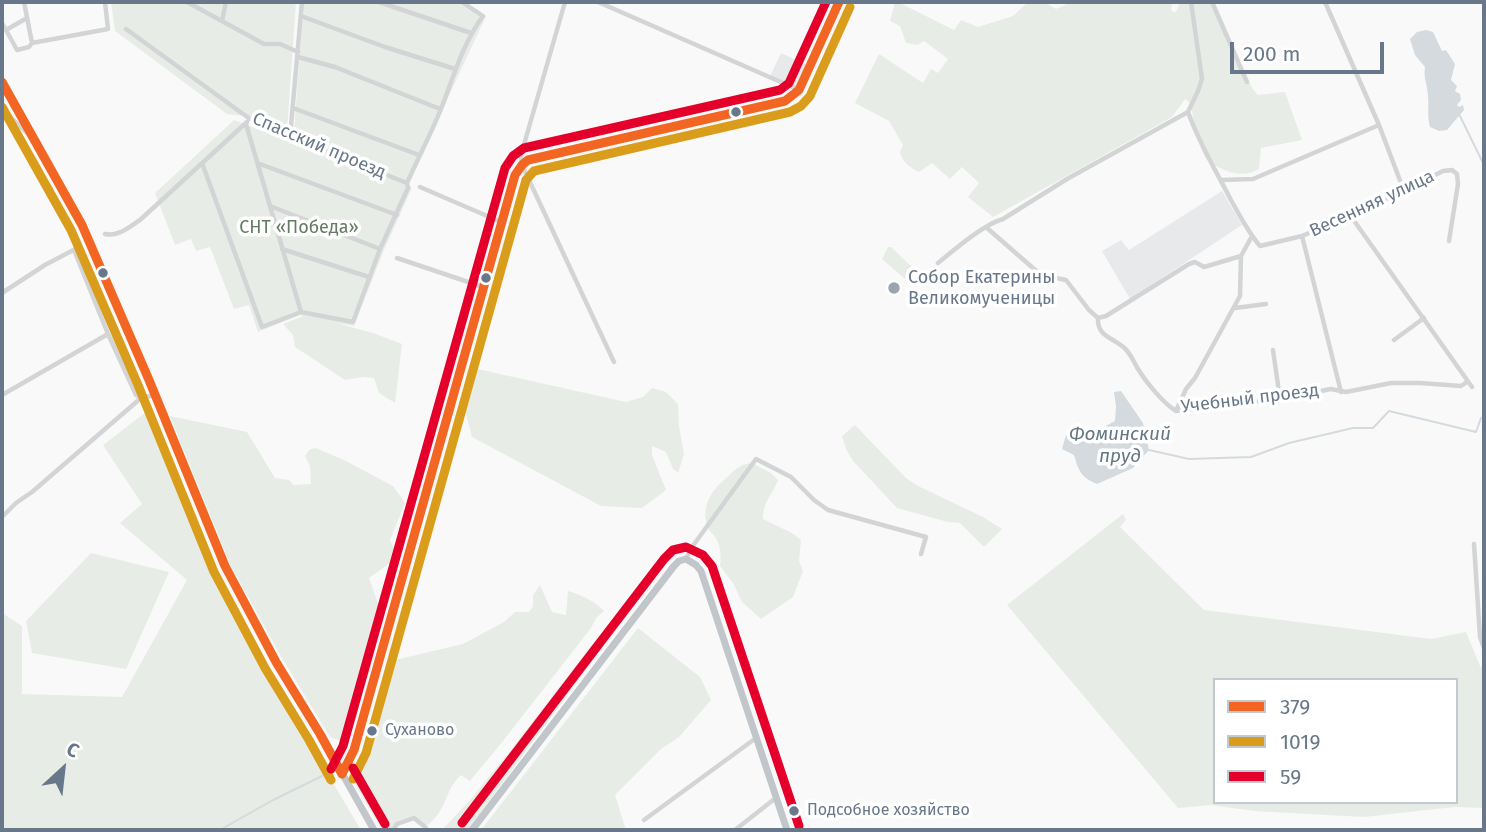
<!DOCTYPE html>
<html>
<head>
<meta charset="utf-8">
<style>
	body { margin:0 }
	#map { position:relative; width:1486px; height:832px; overflow:hidden; background:#f9f9f9; font-family:"Fira Sans",sans-serif }
	canvas { display:block }
	.frame { position:absolute; inset:0; border:4px solid #687789; pointer-events:none }
	.legend { position:absolute; left:1213px; top:678px; width:245px; height:126px; box-sizing:border-box; background:#fff; border:2px solid #c3c9d0; margin:0; padding:9px 12px; list-style:none; font-size:21px; color:#687789 }
	.legend li { display:flex; align-items:center; gap:14px; height:35px }
	.legend b { width:35px; border:2px solid #c3c9d0 }
	.north { position:absolute; left:28px; top:734px; width:70px; height:70px; -webkit-text-stroke:5px #fff; paint-order:stroke; rotate:27deg; font-size:19px; font-weight:700; line-height:28px; text-align:center; color:#687789 }
	.north::after { content:''; display:block; margin:auto; width:24px; height:32px; background:#687789; clip-path:polygon(50% 0,100% 100%,50% 72%,0 100%) }
	.scale { position:absolute; left:1230px; top:42px; width:154px; height:32px; box-sizing:border-box; border:4px solid #687789; border-top:0; padding-left:9px; font-size:21px; line-height:24px; white-space:nowrap; color:#687789; -webkit-text-stroke:5px #fff; paint-order:stroke }
</style>
</head>
<body>
<div id="map">
<canvas width="1486" height="832"></canvas>
<div class="frame"></div>
<ul class="legend">
<li><b style="height:9px;background:#f26522"></b>379</li>
<li><b style="height:9px;background:#da9d1b"></b>1019</li>
<li><b style="height:9px;background:#e4002b"></b>59</li>
</ul>
<div class="north">С</div>
<div class="scale">200 m</div>
</div>
<script>
const g = document.querySelector('canvas').getContext('2d');
g.lineJoin = 'round';
function fill(path, color) {
  g.fillStyle = color;
  g.fill(path, 'evenodd');
}
function strokePath(path, color, width, dash) {
  g.strokeStyle = color;
  g.lineWidth = width;
  g.lineCap = dash ? 'butt' : 'round';
  g.setLineDash(dash || []);
  g.stroke(path);
}
function drawText(font, color, halo, rows, align = 'center') {
  g.font = font + ' "Fira Sans",sans-serif';
  g.lineWidth = 7;
  g.setLineDash([]);
  g.textBaseline = 'middle';
  g.strokeStyle = halo;
  g.fillStyle = color;
  for (const [text, x, y, turn = 0] of rows) {
    g.save();
    g.translate(x, y);
    g.rotate((+turn || 0) * Math.PI / 180);
    g.textAlign = isNaN(turn) ? turn : align;
    if (halo) g.strokeText(text, 0, 0);
    g.fillText(text, 0, 0);
    g.restore();
  }
}
fill(new Path2D(`
	M781 53 807 65 798 88 770 76Z
	M1222 191 1242 225 1130 299 1102 251 1121 240 1129 250Z`), '#e7e9ea');
fill(new Path2D(`
	M111 2H296L287 131 253 117 227 114 115 31Z
	M304 2H461L486 16 408 184 412 188 384 250 354 326 336 323 373 333 402 344 395 403 379 393 374 378 363 377 345 380 295 347 293 335 283 324 303 316 300 315 258 332 249 305 234 309 210 247 196 251 191 239 175 245 155 193 234 120 293 142Z
	M895 2H898L954 30 961 20 978 27 1013 16 1028 2H1044L1056 9 1072 2H1172L1171 9 1173 12H1176L1180 2H1211L1252 88 1258 95 1285 92 1302 140 1261 148 1259 169C1245 177 1231 174 1218 167 1213 164 1208 162 1205 157 1196 141 1194 122 1191 104L1185 99 1172 117 993 217 968 197 979 183 962 167 950 179 932 163 919 172C910 168 902 162 900 152L903 145 889 121 855 103 879 54 923 83 931 69 938 73 948 59 924 41 917 45 906 43 900 26 890 21Z
	M888 247H891L914 269 915 272 913 278 910 279H905L882 259Z
	M473 368 626 402 643 397 652 388 666 392 678 404 679 426 684 454 678 473 673 469 666 452 652 446V455L666 490 642 508 601 506 472 437 464 407Z
	M150 409 207 558 270 669 310 735 311 746 361 830H2V613L22 626V694L122 697 187 580 120 523 142 504 103 445Z
	M170 416 247 432 275 478 289 480 294 485 311 484 310 466 305 456 310 449 316 448 344 460 393 486 405 503 390 540 397 558 369 578 382 614 372 664 347 743 330 737 282 658 231 566Z
	M855 425 906 478 918 486 983 517 1002 529 984 547 960 523 948 522 897 508 853 461 846 449 842 436Z
	M752 463 771 473 778 480C772 496 763 501 763 519L792 533 801 540 799 561 803 571 793 597 761 619 742 602 733 583 720 566C721 557 721 547 716 538 714 535 711 533 709 530 700 510 709 493 724 480 734 471 738 464 752 463Z
	M1123 514 1126 520 1120 527 1204 610 1431 639 1466 632 1480 666 1484 669V808L1454 807 1364 817 1254 811 1211 805 1178 808 1007 605ZM1215 680H1456V802H1215Z
	M91 553 169 572 126 669 32 653 26 621Z
	M540 585 552 612 566 615 568 591C581 595 594 600 604 611L596 618 591 628 503 741 470 781 461 775C444 790 448 811 425 827L414 818 397 824 393 830H382L352 779 367 749 391 661 463 644 504 622 515 612H529L533 606V595Z
	M638 628 700 677 711 700 679 737 661 749 615 795 626 830H481Z
	M597 638 605 644 468 830H442L470 800 510 751Z`), '#e8ece7');
fill(new Path2D(`
	M1426 30 1433 32 1442 51 1446 50 1455 64 1451 80 1457 86 1455 91 1460 94 1461 100 1457 105 1459 107 1463 105 1464 110 1447 130 1439 131 1430 127C1427 117 1429 107 1428 97 1428 86 1423 78 1425 67L1415 55 1410 39 1417 32Z
	M1121 391 1143 423 1149 450 1133 468 1097 484C1081 477 1079 472 1074 455L1062 449 1066 435 1091 434 1115 421 1116 406 1114 392Z`), '#d4dade');
strokePath(new Path2D(`
	M1459 114 1484 165
	M1149 450 1189 459 1251 457 1289 443 1353 428H1373L1389 411 1476 432 1481 418 1484 417
	M220 830 273 800 322 776`), '#d4dade', 2);
strokePath(new Path2D(`
	M24 2 32 43
	M187 2 264 44H280L298 52
	M379 2 471 33
	M565 2 521 155 522 165 614 362
	M598 2 799 90
	M1212 2 1247 82
	M1325 2 1379 125 1404 191
	M301 16 385 47 455 69
	M222 21 226 2
	M2 23 6 30 27 18
	M126 29 250 119 290 137 407 183 408 188 380 249 353 322 301 312 262 327 202 163
	M6 30 17 50 29 47 32 43 108 29 105 2
	M298 57 335 67 440 109
	M293 108 419 155
	M2 109 29 135
	M1188 112C1199 143 1216 171 1231 200 1240 216 1248 232 1260 246L1302 236 1404 191 1443 171 1452 170 1457 174 1458 184 1449 241
	M246 124 301 312
	M290 137 302 2
	M260 164 397 215
	M1221 180 1253 179 1379 125
	M407 183C418 158 431 134 441 109 454 76 462 45 483 16L462 2
	M420 187 501 222
	M270 206 380 249
	M1350 215 1472 387
	M987 228 1041 275 1066 280 1089 310 1098 318C1097 335 1110 337 1122 346 1130 351 1133 361 1138 369 1146 382 1163 403 1176 411L1280 399 1331 389 1346 392 1391 383H1420L1461 386 1467 382
	M105 234C118 237 129 227 140 220L247 122
	M1302 236 1341 392
	M282 249 369 277
	M74 250 108 334 136 395 141 398
	M397 258 483 287
	M938 263C954 250 984 224 1003 219L1067 179 1188 112 1198 91 1202 79 1191 2
	M2 293 45 265 79 247
	M1235 308 1266 304
	M1098 318 1106 316 1189 264 1195 262 1204 267 1241 256
	M1394 340 1424 318
	M1273 350 1280 399
	M2 395 108 334
	M1176 411 1186 389 1195 378 1240 296 1241 256 1252 236
	M2 517 16 503 32 492 141 398 155 395
	M1474 544 1480 637 1484 648
	M686 559 692 547 756 459 791 477 814 500 828 510 926 537 921 554
	M644 820 756 738
	M393 830 397 824 414 818 425 827 427 830
	M735 830 777 797`), '#d3d4d5', 4.5);
strokePath(new Path2D(`
	M342 774 354 750 362 722 456 390 483 287 515 175 522 165 528 160 785 101 793 96 799 90 839 2`), '#d3d4d5', 6);
strokePath(new Path2D(`
	M2 82 82 225 149 380 225 566 276 662 320 734 374 830
	M472 830 674 566 679 561 686 559 696 565 701 571 787 830`), '#c1c6cb', 7);
strokePath(new Path2D(`
	M2 82 82 225 149 380 225 566 276 662 320 734 342 774
	M342 774 354 750 515 175 522 165 528 160 785 101 799 90 839 2`), '#f26522', 9);
strokePath(new Path2D(`
	M2 107 71 230 138 385 214 572 265 668 309 740 331 780
	M353 779 366 753 526 180 534 171 790 112 801 106 810 96 850 7`), '#da9d1b', 9);
strokePath(new Path2D(`
	M353 768 385 824
	M331 769 343 746 505 168 513 156 524 148 780 90 789 83 826 2
	M462 823 664 559 673 550 686 547 703 555 712 566 799 826`), '#e4002b', 9);
for (const [x, y, r, color] of [
	[736,112,6,"#687789"],
	[103,273,6,"#687789"],
	[486,278,6,"#687789"],
	[894,288,7,"#9ba4b0"],
	[372,731,6,"#687789"],
	[794,811,6,"#687789"]
]) {
  const dot = new Path2D();
  dot.arc(x, y, r, 0, 2 * Math.PI);
  g.fillStyle = color;
  g.fill(dot);
  strokePath(dot, '#fff', 2.5);
}
drawText('16px', '#687789', '#fff', [
	["Суханово",385,731],
	["Подсобное хозяйство",807,811]
], 'left');
drawText('18px', '#687789', '#fff', [
	["Спасский проезд",319,146,23],
	["Весенняя улица",1372,204,-25],
	["Учебный проезд",1250,399,-7]
]);
drawText('18px', '#657a63', '#fff', [
	["СНТ «Победа»",299,228]
]);
drawText('18px', '#687789', '#fff', [
	["Собор Екатерины",908,278],
	["Великомученицы",908,299]
], 'left');
drawText('italic 19px', '#647783', '#fff', [
	["Фоминский",1120,435],
	["пруд",1120,457]
]);
</script>
</body>
</html>
